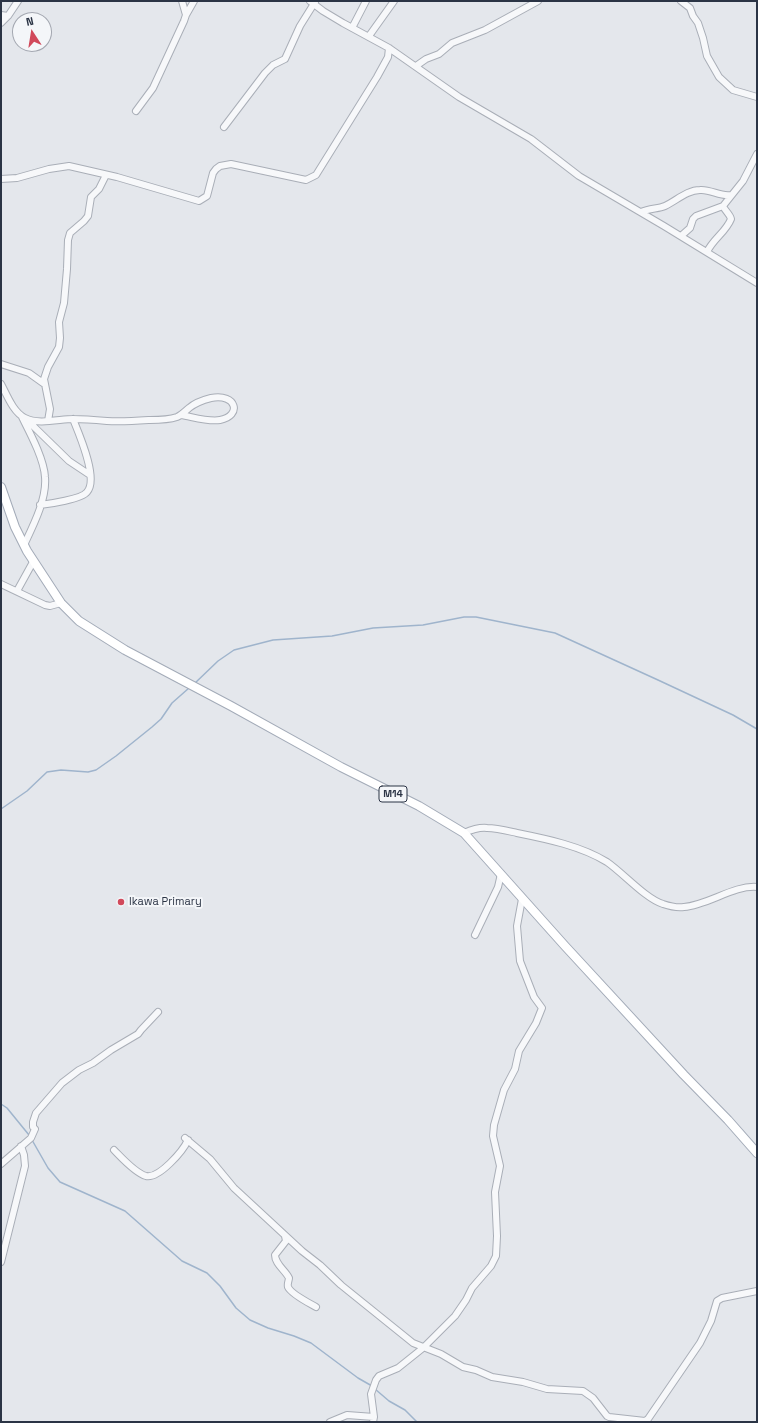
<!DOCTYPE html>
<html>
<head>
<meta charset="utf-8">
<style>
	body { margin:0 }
	#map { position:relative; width:758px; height:1423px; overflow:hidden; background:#e4e7ec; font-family:"Space Grotesk",sans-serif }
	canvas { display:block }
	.frame { position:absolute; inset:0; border:2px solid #2b3445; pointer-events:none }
	.north { position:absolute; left:12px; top:12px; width:40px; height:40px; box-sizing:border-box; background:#f4f6f9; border:1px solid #a4a8b1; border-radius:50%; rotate:348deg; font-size:11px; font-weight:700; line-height:16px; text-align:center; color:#2b3445 }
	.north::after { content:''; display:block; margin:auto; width:14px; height:18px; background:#d1495b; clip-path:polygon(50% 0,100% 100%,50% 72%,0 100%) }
</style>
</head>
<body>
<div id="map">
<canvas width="758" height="1423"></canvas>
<div class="frame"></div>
<div class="north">N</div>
</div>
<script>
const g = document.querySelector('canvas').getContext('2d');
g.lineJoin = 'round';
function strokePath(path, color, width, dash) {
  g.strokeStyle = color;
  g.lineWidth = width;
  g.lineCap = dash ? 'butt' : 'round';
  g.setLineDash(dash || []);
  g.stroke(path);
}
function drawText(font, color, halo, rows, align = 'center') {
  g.font = font + ' "Space Grotesk",sans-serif';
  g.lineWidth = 4;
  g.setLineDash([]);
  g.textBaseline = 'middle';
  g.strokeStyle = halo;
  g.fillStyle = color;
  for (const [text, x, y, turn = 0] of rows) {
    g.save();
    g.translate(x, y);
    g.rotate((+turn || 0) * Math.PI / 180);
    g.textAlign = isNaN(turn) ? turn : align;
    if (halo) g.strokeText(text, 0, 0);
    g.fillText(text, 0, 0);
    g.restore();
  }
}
strokePath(new Path2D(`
	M194 684 218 661 234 650 273 640 332 636 373 628 423 625 464 617H476L555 633 658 680 733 715 757 729
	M1 809 27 791 47 772 61 770 88 772 96 770 116 756 152 727 161 719 172 703 189 688
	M1 1104 7 1108 29 1135
	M32 1140 48 1168 60 1182 125 1211 182 1261 207 1273 220 1286 236 1308 250 1320 268 1328 294 1336 311 1343 358 1378 372 1386
	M375 1389 389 1401 405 1410 417 1422`), '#9fb4cc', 1.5);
const minor = new Path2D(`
	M310 1 323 11 343 23 389 48 459 97 531 139 579 176 664 226 757 283
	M681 1 690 8 693 16 698 23 703 38 707 56 719 77 733 90 757 97
	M1 15 8 16 18 1
	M186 15 194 1
	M1 23 8 16
	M352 28 366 1
	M369 36 394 1
	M416 66 426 59 439 54 452 43 485 30 538 1
	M136 111 153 88 184 21 186 15 182 1
	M224 127 265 73 273 65 285 59 300 26 315 2
	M1 179 17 178 49 169 69 166 117 177 199 201 207 196 213 173 216 169 220 166 231 164 306 180 316 175 377 77 388 57 389 48
	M641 212C650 208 658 209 665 206 676 201 687 190 700 190 711 189 720 197 731 195
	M681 236 690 228 693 219 696 216 723 206 743 181 757 154
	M707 252C713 239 726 232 731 219 730 214 725 211 723 206
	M1 364 29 373 43 383
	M1 384C7 395 13 412 25 418 38 425 60 419 73 419 85 419 96 420 107 421 121 422 135 421 150 420 158 420 168 420 177 417 182 415 185 411 189 408 195 403 203 400 211 398 237 393 242 416 220 420 208 422 193 417 181 415
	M22 417C30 433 44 459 45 477 47 499 33 526 24 545
	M27 420 69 461 90 475
	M48 421 50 409 44 379 48 367 59 347 60 338 59 322 64 303 67 269 68 240 70 233 84 221 88 216 91 197 99 189 106 175
	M40 505C49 504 82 499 87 492 99 479 79 434 73 419
	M1 584 45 605 50 606 61 603
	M17 591 33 562
	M464 833C471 830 479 827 487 828 497 828 508 831 517 833 547 839 581 846 607 862 623 873 646 899 663 904 669 906 678 908 684 907 708 905 734 885 757 887
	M475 935 498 887 501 874
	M185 1138 210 1159 234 1188 302 1251 320 1265 341 1285 413 1343 441 1354 463 1367 476 1370 492 1377 523 1382 547 1389 583 1391 593 1398 607 1416 609 1417 645 1421 648 1419 700 1343 711 1321 717 1301 722 1298 757 1291
	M114 1150C121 1157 135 1173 146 1176 159 1179 183 1151 188 1140
	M1 1164 31 1138 35 1129 33 1127V1122L36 1113 62 1083 79 1070 93 1063 111 1050 138 1034 141 1030 158 1012
	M285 1236 286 1241 275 1255C275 1264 285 1270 289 1278 289 1280 287 1284 288 1287 291 1294 309 1303 316 1307
	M1 1262 25 1166 24 1155 21 1146
	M330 1422 347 1415 374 1417
	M373 1422 374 1417 371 1394 376 1380 379 1376 398 1368 423 1348 455 1316 466 1300 472 1288 491 1266 496 1256 497 1236 495 1192 500 1166 493 1136 494 1125 504 1090 515 1069 519 1051 536 1023 542 1008 534 997 520 961 517 926 522 899`);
const major = new Path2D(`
	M1 487 15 527 27 551 61 603 79 621 125 650 231 706 341 767 419 806 464 833 565 946 684 1075 728 1120 757 1153`);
strokePath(minor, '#a9aeb7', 8);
strokePath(major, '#a3abb8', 10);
strokePath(minor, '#f7f8fa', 6);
strokePath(major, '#fff', 8);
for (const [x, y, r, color] of [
	[121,902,4,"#d1495b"]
]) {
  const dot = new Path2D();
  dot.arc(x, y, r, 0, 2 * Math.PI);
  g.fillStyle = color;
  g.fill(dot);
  strokePath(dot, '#f4f6f9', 1.5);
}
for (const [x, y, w] of [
	[393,794,28]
]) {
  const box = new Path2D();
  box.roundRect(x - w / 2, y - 8, w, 16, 3);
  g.fillStyle = '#f4f6f9';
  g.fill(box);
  strokePath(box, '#2b3445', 1);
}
drawText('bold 10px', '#2b3445', null, [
	["M14",393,794]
]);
drawText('11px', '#2b3445', '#f4f6f9', [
	["Ikawa Primary",129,902]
], 'left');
</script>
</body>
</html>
